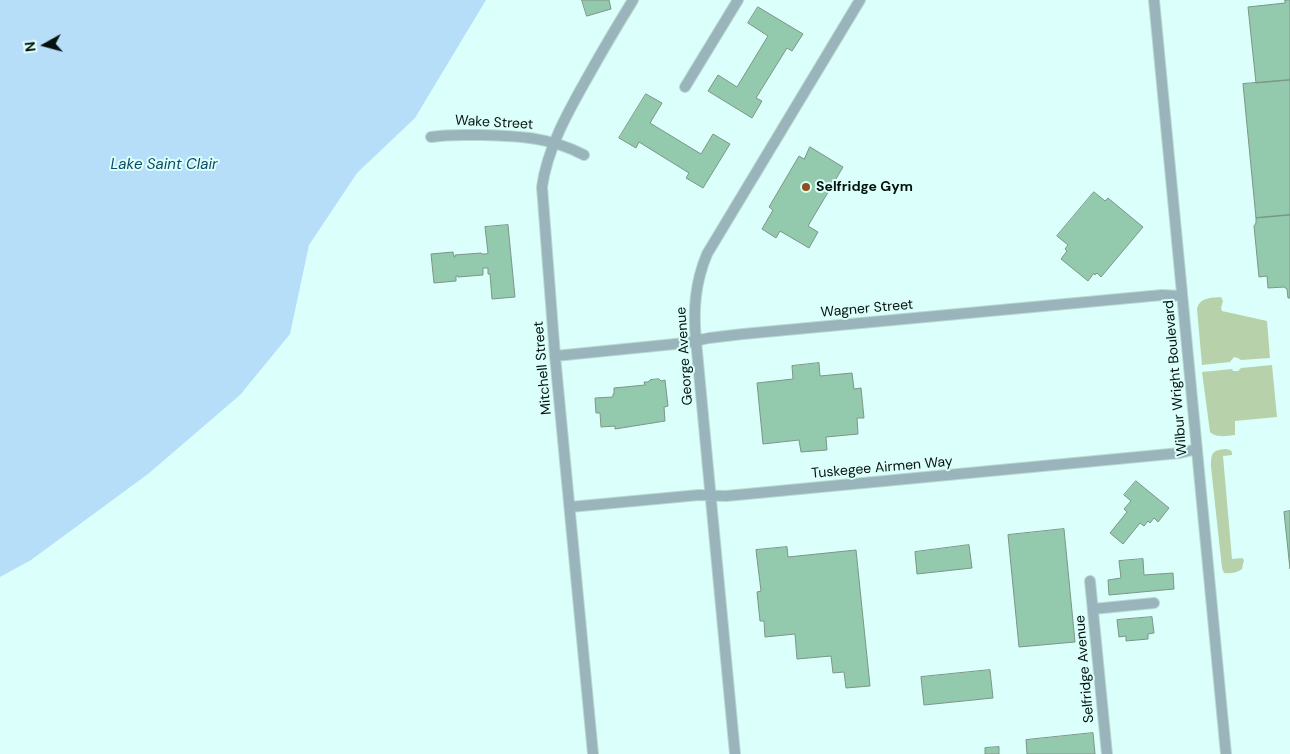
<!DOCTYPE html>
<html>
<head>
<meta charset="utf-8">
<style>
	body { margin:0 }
	#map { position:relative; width:1290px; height:754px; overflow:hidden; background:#dbfffa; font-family:"DM Sans",sans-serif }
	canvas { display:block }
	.north { position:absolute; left:20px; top:20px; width:50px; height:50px; -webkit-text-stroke:4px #dbfffa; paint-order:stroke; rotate:263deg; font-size:14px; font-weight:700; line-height:20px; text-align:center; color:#05110f }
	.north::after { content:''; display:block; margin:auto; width:18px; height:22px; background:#05110f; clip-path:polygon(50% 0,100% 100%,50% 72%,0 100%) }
</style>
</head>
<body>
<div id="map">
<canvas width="1290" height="754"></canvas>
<div class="north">N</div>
</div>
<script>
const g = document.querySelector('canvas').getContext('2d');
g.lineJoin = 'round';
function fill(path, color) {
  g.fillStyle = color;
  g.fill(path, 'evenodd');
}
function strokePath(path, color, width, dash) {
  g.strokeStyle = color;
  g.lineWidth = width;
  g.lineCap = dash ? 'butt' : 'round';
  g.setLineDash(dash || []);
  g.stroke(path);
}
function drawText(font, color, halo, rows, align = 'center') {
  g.font = font + ' "DM Sans",sans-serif';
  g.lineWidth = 4;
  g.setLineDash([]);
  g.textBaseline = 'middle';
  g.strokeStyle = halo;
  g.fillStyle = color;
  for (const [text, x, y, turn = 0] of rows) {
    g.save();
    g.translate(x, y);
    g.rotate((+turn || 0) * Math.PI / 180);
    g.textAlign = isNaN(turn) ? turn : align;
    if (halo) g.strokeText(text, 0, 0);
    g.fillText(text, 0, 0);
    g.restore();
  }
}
fill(new Path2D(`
	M1221 297 1223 301 1221 308 1222 311 1267 321 1270 358 1241 360 1238 358 1234 357 1230 362 1202 365 1197 309C1200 297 1211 298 1221 297Z
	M1272 365 1277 417 1235 421V435C1227 436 1216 438 1210 432L1202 372 1232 369 1233 371H1238L1241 368Z
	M1226 449 1230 450 1232 452V455L1223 456 1232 559 1242 558 1244 560 1242 569C1237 573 1230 574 1224 573L1222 568 1211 467C1211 453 1212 450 1226 449Z`), '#b7d2aa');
fill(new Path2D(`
	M0 0H486L415 118 357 173 309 245 290 334 240 395 148 474 31 560 0 577Z`), '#b7def9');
const building = new Path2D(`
	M582 0H609L611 9 587 16Z
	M1285 0H1290V80L1256 83 1248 7 1285 3Z
	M758 7 803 34 792 51 787 48 756 98 762 101 752 118 708 91 718 75 737 87 768 36 748 23Z
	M1290 80V215L1256 218 1243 84Z
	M646 94 662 103 650 123 701 154 713 134 730 144 703 188 686 178 689 173 639 142 636 148 619 138Z
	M810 147 843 167 808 226 818 232 809 248 780 231 776 238 762 229 773 210 769 207 799 156 804 159Z
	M1094 192 1105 201 1108 198 1143 227 1101 277 1097 273 1095 275 1094 273 1088 281 1061 259 1067 251 1065 249 1068 245 1057 236Z
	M1290 215V298H1288L1287 289 1284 287 1268 288 1267 276 1259 277 1254 226 1256 223V218Z
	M508 225 515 297 492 299 490 274H488V268H483V275L458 277V276H456V281L434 283 431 254 453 252 454 257H455V255L481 253 482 254H486L488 253 485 227Z
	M819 363 820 376 852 373 854 389 861 388 864 418H857L858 434 826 437 827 450 801 452 799 440 763 444 757 383 793 379 792 366Z
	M659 379 661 381 665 380 668 406 664 407 665 421 615 429V426L601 427 600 413H596L595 398 613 397V394H614V388L645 385 644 382H648L650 380Z
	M1136 481 1169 508 1158 522 1154 518 1150 523 1148 521 1144 526 1140 523 1123 544 1110 533 1127 512 1124 509 1131 501 1124 495Z
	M1290 511V569L1284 512Z
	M1064 529 1075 642 1019 647 1008 535Z
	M969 545 972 568 917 574 915 552Z
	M787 547 788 557 856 550 870 686 846 688 844 672 833 673 831 656 797 659 795 634 765 637 764 621H760L757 592 761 591 756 550Z
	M1143 559 1144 575 1173 573 1174 589 1109 595 1108 580 1121 578 1119 561Z
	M1152 617 1154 633 1148 634V639L1126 641V636L1119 637 1117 620Z
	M990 670 993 698 924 705 921 677Z
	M1093 733 1095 754H1027L1026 740Z
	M999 747V754H985V748Z`);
fill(building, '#93c9ac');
strokePath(building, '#7c9688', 1);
const minor = new Path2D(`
	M1154 0 1226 754
	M685 87 738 0
	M431 137C448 134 464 135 481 135 519 136 550 137 584 155
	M555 356 685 343 709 338 743 334 1162 295 1182 296
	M570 507 699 495 726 496 1180 453 1197 449
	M1090 581 1107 754
	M1093 609 1154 603
	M593 754 555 356 542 187C547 149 568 112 586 80 601 53 617 26 633 0
	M735 754 696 341C693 310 695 283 707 254L860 0`);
strokePath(minor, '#b9d9d4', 12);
strokePath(minor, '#99b4ba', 10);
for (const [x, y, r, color] of [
	[806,187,5,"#8f5017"]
]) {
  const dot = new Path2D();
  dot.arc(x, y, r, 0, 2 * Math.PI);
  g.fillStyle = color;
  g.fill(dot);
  strokePath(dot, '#dbfffa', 2);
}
drawText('14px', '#05110f', '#dbfffa', [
	["Wake Street",494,123,3],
	["Wagner Street",867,309,-5],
	["George Avenue",685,356,-94],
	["Mitchell Street",543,368,-95],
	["Wilbur Wright Boulevard",1176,378,-95],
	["Tuskegee Airmen Way",882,468,-5],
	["Selfridge Avenue",1085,669,-95]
]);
drawText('bold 14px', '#05110f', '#dbfffa', [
	["Selfridge Gym",816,187]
], 'left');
drawText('italic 15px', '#0d4969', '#dbfffa', [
	["Lake Saint Clair",164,165]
]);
</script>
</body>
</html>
